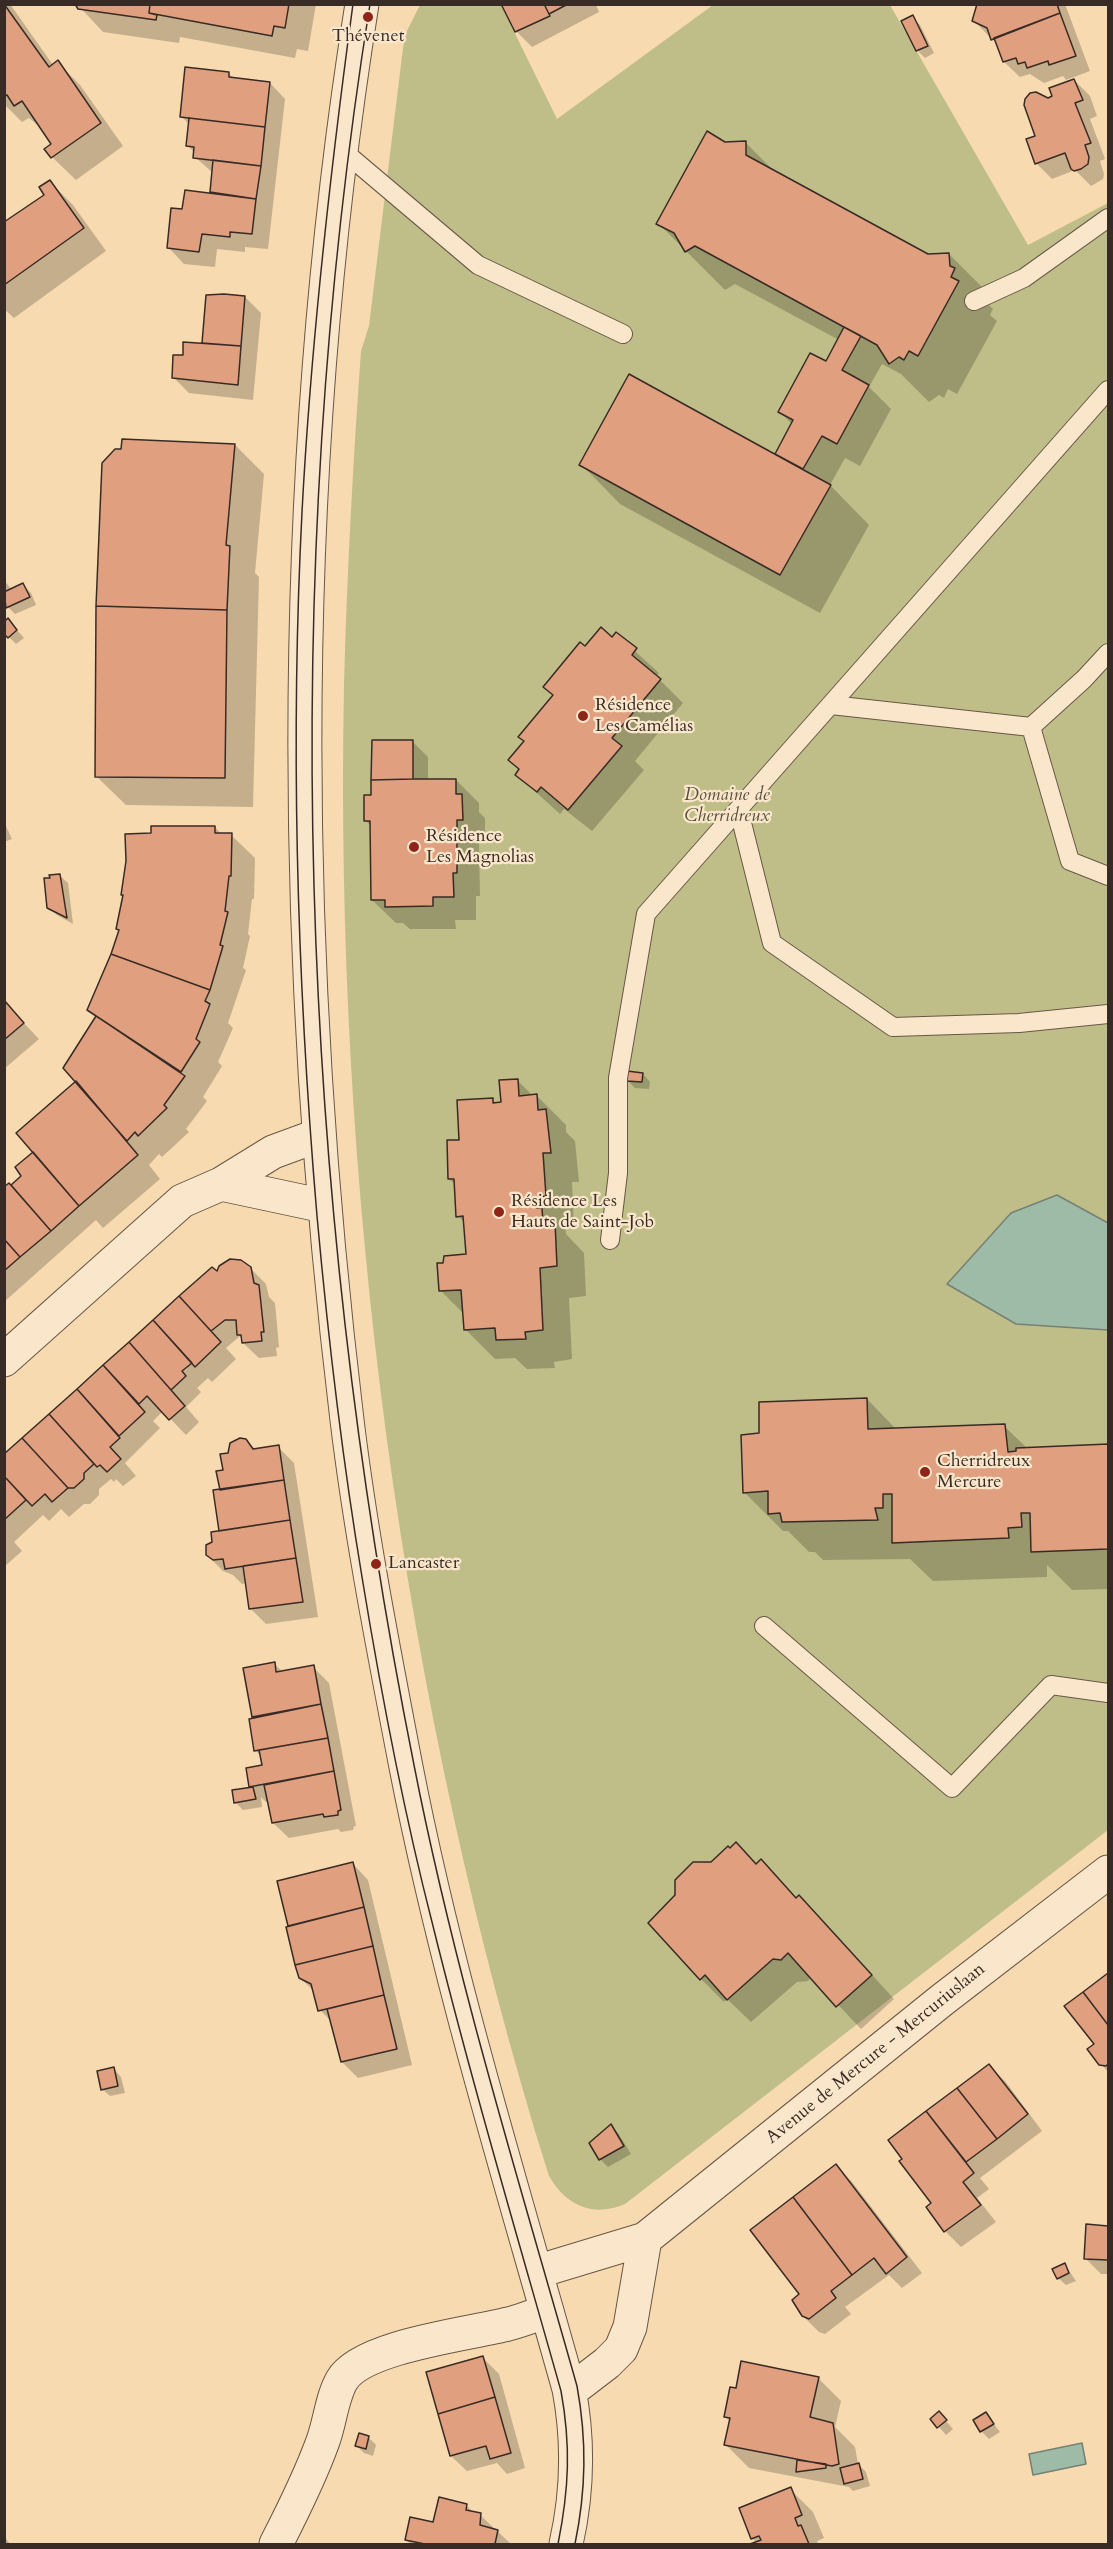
<!DOCTYPE html>
<html>
<head>
<meta charset="utf-8">
<style>
	body { margin:0 }
	#map { position:relative; width:1113px; height:2549px; overflow:hidden; background:#f7daaf; font-family:Cardo,serif }
	canvas { display:block }
	.frame { position:absolute; inset:0; border:6px solid #382b25; pointer-events:none }
</style>
</head>
<body>
<div id="map">
<canvas width="1113" height="2549"></canvas>
<div class="frame"></div>
</div>
<script>
const g = document.querySelector('canvas').getContext('2d');
g.lineJoin = 'round';
function fill(path, color) {
  g.fillStyle = color;
  g.fill(path, 'evenodd');
}
function strokePath(path, color, width, dash) {
  g.strokeStyle = color;
  g.lineWidth = width;
  g.lineCap = dash ? 'butt' : 'round';
  g.setLineDash(dash || []);
  g.stroke(path);
}
function drawText(font, color, halo, rows, align = 'center') {
  g.font = font + ' Cardo,serif';
  g.lineWidth = 4.5;
  g.setLineDash([]);
  g.textBaseline = 'middle';
  g.strokeStyle = halo;
  g.fillStyle = color;
  for (const [text, x, y, turn = 0] of rows) {
    g.save();
    g.translate(x, y);
    g.rotate((+turn || 0) * Math.PI / 180);
    g.textAlign = isNaN(turn) ? turn : align;
    if (halo) g.strokeText(text, 0, 0);
    g.fillText(text, 0, 0);
    g.restore();
  }
}
fill(new Path2D(`
	M420 5H501L557 119 713 5H890L1028 245 1108 203V1830L625 2204C592 2218 566 2205 549 2176 400 1699 334 1183 344 685 347 573 353 462 361 351L369 326 403 48 407 31Z`), '#bfbe88');
const water = new Path2D(`
	M1057 1195 1108 1223V1330L1016 1324 947 1284 1011 1213Z
	M1082 2443 1086 2464 1033 2475 1029 2454Z`);
fill(water, '#9ebba8');
strokePath(water, '#758174', 1.5);
fill(new Path2D(`
	M4 4H10L53 65 57 62 80 85 123 146 76 180 52 157 53 144 40 127 29 118 22 122 4 104Z
	M77 4H316L308 51 297 49 295 58 180 37 179 43 103 32Z
	M503 4H598L596 5 599 12 532 47 516 31Z
	M979 4H1065L1090 71 1066 80 1063 76 1044 83 1030 74 1020 77 1004 62 998 45 974 21Z
	M912 17 920 25 934 53 925 58 918 51 903 22Z
	M228 73 234 79 270 83 285 99 268 249 245 247V252L217 249 215 267 184 264 169 248 184 211 211 194 213 173 195 157V153L187 145 190 125 181 116Z
	M1074 80 1090 96 1097 116 1090 119 1105 159 1100 161 1104 174 1103 179 1091 186 1075 170 1052 179 1036 163 1037 137 1048 100Z
	M745 142 776 173 927 256 949 254 988 293V304L993 309 990 315 997 321 957 394 948 389 944 398 939 395 929 402 901 374 882 364 869 387 891 409 860 466 845 458 830 485 869 525 820 613 620 504 581 464 776 456 793 425 780 412 826 363 839 340 735 284 725 290 658 223 724 143Z
	M50 182 73 205 106 251 14 318 4 309V224L46 195Z
	M207 296 245 297 261 313 253 400 189 393 173 377 184 357 203 345Z
	M235 445 264 474 255 573 259 577 253 807 126 805 96 776Z
	M4 580 12 590 23 585 31 593 36 605 15 614 7 606 4 607Z
	M8 620 24 638 16 644 4 632Z
	M616 634 659 673 656 676 683 703 635 761 644 770 592 831 564 809 560 814 517 775 520 770 525 742 520 737 554 696 545 687 586 648 612 639Z
	M413 742 428 757V781L456 780 479 803V812L485 818V843H479L480 896H476V920H455L456 929H410L403 923H396L372 900V827L366 821 372 796Z
	M4 822 12 839 4 842Z
	M215 827 222 835H231L255 858 254 899H252L248 934 250 936 243 968 246 970 228 1023 233 1028 218 1062 222 1066 203 1097 207 1101 186 1129 189 1132 162 1157 159 1154 149 1165 160 1179 103 1228 96 1220 4 1302V1189L11 1187 23 1176 35 1152 78 1081 97 1018 89 1009Z
	M60 876 68 883 73 924 57 915 49 907Z
	M4 1002 39 1039 4 1069Z
	M643 1074 650 1082 649 1089 635 1088 627 1080Z
	M517 1080 533 1096H537L566 1125V1132L575 1141 579 1182H572L574 1225 565 1226 566 1234 584 1253 586 1296 569 1298 572 1359 554 1362 555 1368 527 1369 515 1358 495 1359 466 1330 465 1315 441 1291 467 1255 465 1223 458 1216 456 1185 449 1179 461 1142 492 1099 497 1104H502Z
	M250 1268 266 1284 269 1297 275 1303 279 1347 276 1348 277 1356 259 1358 243 1343 240 1336 226 1348 236 1359 212 1382 208 1378 197 1388 201 1392 186 1407 199 1422 186 1435 163 1411 153 1421 160 1428 125 1463 136 1476 123 1486 116 1479 114 1482 111 1479 99 1489V1495L90 1504H84L69 1517 61 1509 49 1521 43 1515 14 1542 22 1551 4 1567V1454L212 1269 217 1273Z
	M867 1399 897 1430 1004 1426 1028 1449 1108 1446V1589L1072 1590 1047 1565V1577L933 1581 910 1559 823 1560 815 1552H809L788 1531H783L744 1492 761 1434Z
	M246 1440 256 1450 278 1447 294 1463 318 1617 266 1624 250 1608 247 1583 242 1584 233 1575 223 1571 207 1555 220 1532 221 1491 229 1454Z
	M274 1664 283 1672 313 1667 329 1683 356 1826H354L353 1830 341 1832 338 1829 289 1838 273 1823 269 1802H266L261 1797 262 1807 243 1810 235 1802 253 1788 251 1786 264 1766 262 1757 255 1750V1719L253 1716Z
	M761 1861 797 1899 799 1897 822 1920 894 1999 861 2029 811 1976 808 1981 797 1982 751 2022 727 1999 724 2002 701 1979 757 1865Z
	M353 1864 368 1880 412 2065 358 2078 342 2062 333 2023 320 2010 315 1992 300 1978 279 1882Z
	M1108 1974V2072L1101 2064 1096 2044 1066 2006Z
	M989 2066 1005 2081 1042 2131 980 2178 989 2189 977 2198 996 2222 961 2247 945 2231 928 2208 933 2203 890 2141Z
	M114 2069 121 2077 125 2093 110 2096 102 2089Z
	M611 2126 618 2133 631 2154 608 2167 600 2159Z
	M836 2166 852 2182 922 2273 902 2288 889 2275 845 2307 851 2314 825 2334 819 2332 803 2316 801 2294Z
	M1087 2226 1108 2227V2274H1101L1085 2258Z
	M1065 2265 1076 2281 1066 2285 1058 2278Z
	M483 2358 499 2374 525 2468 507 2474 497 2463 467 2471 451 2456Z
	M818 2378 841 2401 835 2427 855 2447 858 2464 866 2472 870 2486 853 2491 849 2487 749 2468 726 2445 731 2422 725 2417Z
	M986 2414 1000 2432 989 2439 981 2431Z
	M932 2419 946 2421 953 2429 946 2435Z
	M368 2437 376 2445 373 2456 364 2453 357 2446Z
	M790 2489 813 2512 824 2538 817 2541 818 2544H755L757 2543 752 2538Z
	M466 2505 474 2513 480 2515 511 2544H411L406 2540Z
	M4 2536 10 2544H4Z`), '#0003');
const building = new Path2D(`
	M4 4 49 67 58 60 101 123 51 158 44 149 51 144 22 101 14 106 7 95 4 96Z
	M75 4H150L149 13 157 15 156 20 78 9Z
	M150 4H289L285 28 274 26 272 36 149 13Z
	M501 4H544L550 16 515 32Z
	M544 4H568L549 14Z
	M977 4H1057L1060 13 991 40 987 28 972 21Z
	M1060 13 1076 56 1049 65 1048 61 1027 68 1025 62 1018 64 1016 58 1003 62 994 38Z
	M913 15 928 46 916 51 901 21Z
	M185 67 229 72V77L270 82 265 127 180 117Z
	M1074 79 1083 100 1075 103 1091 143 1085 145 1089 157 1088 164 1081 169 1074 171 1071 169 1065 153 1035 164 1026 139 1035 136 1024 105 1025 99 1030 93 1036 92 1048 98 1052 96 1049 88Z
	M189 118 265 127 261 166 193 158 194 147 186 146Z
	M707 131 725 142 746 141V155L928 254 949 253 950 266 955 268 951 277 959 281 918 356 909 351 904 360 899 357 889 364 877 345 695 246 685 252 674 233 656 224Z
	M213 160 261 166 256 199 210 192Z
	M50 180 84 228 4 285V222L44 195 39 187Z
	M185 190 256 199 252 234 230 232V237L202 234 199 252 167 248 171 208 182 209Z
	M224 294 245 296 241 346 202 343 206 295Z
	M844 327 861 336 842 370 869 385 837 444 822 436 803 469 775 454 793 420 778 412 810 353 826 361Z
	M183 342 241 346 238 385 172 378 173 355H183Z
	M629 374 831 485 780 575 579 465Z
	M122 439 235 444 226 545 230 546 227 610 96 606 102 463 115 449H121Z
	M23 583 30 597 6 608 4 592Z
	M96 606 227 610 225 778 95 777Z
	M8 618 17 630 8 638 4 634V622Z
	M601 627 612 637 616 632 637 648 632 655 661 679 612 738 622 746 568 810 541 787 537 792 515 775 519 769 508 760 524 741 518 737 553 695 543 687 580 642 585 646Z
	M372 740H413V779L371 780Z
	M413 779H456V794H462L463 820H457V873H453L454 897H433V906L385 907V900H371L370 821H364V795H371V780Z
	M151 826H215V833H232L231 876H229L225 911 228 912 220 945 223 946 210 990 111 954 119 930 116 929 123 895H121L126 861 125 834 151 833Z
	M60 874 67 918 47 908 44 878H50L49 875Z
	M111 954 210 990 205 1001 210 1004 196 1039 200 1042 181 1072 87 1010Z
	M4 1000 24 1023 4 1040Z
	M96 1016 185 1076 164 1105 167 1108 138 1136 135 1132 127 1141 63 1068Z
	M627 1071 643 1073 642 1082 626 1081Z
	M518 1079 519 1096 537 1094 538 1110 546 1109 551 1153H543L546 1196 536 1197 537 1208H542L543 1223 555 1222 557 1266 540 1268 543 1330 525 1332 526 1339 496 1340 495 1328 464 1330 461 1290 439 1291 437 1263H443L444 1256 466 1254 463 1216 456 1217 454 1179H448L447 1140H459L457 1100 493 1098V1103L501 1102 499 1080Z
	M76 1081 138 1155 79 1206 16 1133Z
	M33 1152 79 1206 51 1231 11 1185 21 1176 15 1167Z
	M9 1183 51 1231 20 1257 4 1239V1187Z
	M4 1239 20 1257 4 1271Z
	M230 1259 241 1260 251 1267 254 1283 259 1285 264 1332H261L262 1341 242 1343 241 1335H237L236 1320H225L211 1331 179 1296 212 1267 217 1271 219 1266Z
	M179 1296 221 1342 195 1367 153 1320Z
	M153 1320 192 1363 182 1371 186 1376 171 1390 129 1342Z
	M129 1342 185 1406 169 1420 147 1396 139 1404 103 1365Z
	M103 1365 145 1412 119 1436 77 1389Z
	M77 1389 120 1438 110 1447 121 1459 107 1472 100 1465 97 1467 49 1414Z
	M867 1398 868 1429 1005 1424 1008 1452 1016 1451V1448L1108 1444V1549L1031 1552 1030 1513H1021L1022 1527 1008 1528 1009 1538 892 1543V1494H883V1508H875L878 1520 782 1522 780 1513 768 1514V1491L743 1493 741 1435 759 1433V1402Z
	M49 1414 94 1464 84 1473V1479L74 1488H68L22 1438Z
	M22 1438 68 1488 52 1502 45 1494 32 1506 4 1476V1454Z
	M240 1438 246 1439 253 1449 279 1445 284 1480 220 1490 216 1471 223 1470 220 1454 228 1453 230 1443Z
	M4 1476 26 1500 4 1520Z
	M284 1480 290 1520 219 1531 213 1490Z
	M290 1520 296 1558 225 1569 223 1559 213 1560 206 1555V1545L212 1542 211 1532Z
	M296 1558 303 1602 249 1609 243 1566Z
	M275 1662 276 1672 314 1665 321 1704 252 1717 243 1668Z
	M321 1704 328 1738 254 1751 249 1719Z
	M328 1738 334 1771 249 1787 246 1768 262 1765 259 1750Z
	M334 1771 341 1810 338 1811V1815L324 1817 323 1814 272 1823 264 1785Z
	M253 1787 256 1799 234 1803 232 1790Z
	M736 1842 756 1864 761 1859 796 1898 799 1895 872 1975 836 2007 788 1953 781 1960 773 1959 727 2000 705 1975 700 1980 648 1923 675 1895V1880L693 1862H711L728 1846 730 1848Z
	M353 1862 364 1907 288 1926 277 1881Z
	M364 1907 373 1946 295 1965 286 1927Z
	M373 1946 384 1995 318 2011 311 1984 299 1978 295 1965Z
	M1108 1973V2025L1083 1992Z
	M1083 1992 1108 2025V2064L1106 2066 1099 2065 1087 2049 1094 2044 1064 2006Z
	M384 1995 397 2049 341 2062 327 2009Z
	M989 2064 1028 2114 997 2139 957 2088Z
	M114 2067 118 2086 101 2090 97 2071Z
	M957 2088 997 2139 966 2162 926 2111Z
	M926 2111 974 2173 963 2182 981 2205 944 2232 926 2207 931 2203 899 2161 902 2159 888 2140Z
	M611 2124 624 2146 599 2160 589 2143Z
	M836 2164 907 2257 886 2274 874 2258 852 2275 793 2197Z
	M793 2197 852 2275 831 2291 836 2298 809 2319 802 2316 792 2300 799 2294 750 2230Z
	M1086 2224 1108 2226V2260L1084 2259Z
	M1065 2263 1069 2273 1057 2279 1052 2269Z
	M483 2356 495 2397 438 2414 426 2372Z
	M741 2361 819 2377 810 2417 833 2423 839 2464 832 2466 724 2445 730 2418 724 2417 730 2387 736 2388Z
	M495 2397 511 2453 490 2459 486 2446 450 2456 438 2414Z
	M939 2411 947 2420 937 2428 930 2419Z
	M986 2412 994 2424 980 2432 973 2420Z
	M359 2433 369 2436 366 2449 355 2446Z
	M797 2460 826 2464V2468L796 2472Z
	M859 2463 863 2479 844 2484 840 2468Z
	M791 2487 802 2515 795 2518 798 2526 801 2525 809 2544H750L761 2540 759 2536 751 2539 739 2508Z
	M439 2497 467 2504 466 2510 481 2513 480 2525 498 2530 495 2544H425L405 2540 410 2517 433 2522Z`);
fill(building, '#e09f7f');
strokePath(building, '#382b25', 1.5);
const service = new Path2D(`
	M342 150 478 265 623 334
	M974 301 1024 278 1108 218
	M831 705 1031 727 1084 679 1108 653
	M1031 727 1070 861 1108 876
	M739 811 772 943 893 1027 1019 1023 1108 1014
	M610 1240 618 1173V1078L646 914 1108 390
	M764 1626 952 1788 1051 1685 1108 1693`);
const minor = new Path2D(`
	M221 1184 324 1206
	M4 1360 182 1201 221 1184 273 1152 311 1138H319
	M276 2544C293 2511 310 2477 323 2441 330 2422 332 2397 342 2380 362 2346 469 2334 508 2324 521 2321 534 2315 547 2312`);
const tertiary = new Path2D(`
	M362 4C287 473 290 950 347 1420 361 1536 384 1652 406 1767 447 1977 511 2182 569 2389 579 2442 578 2491 566 2544
	M536 2272 645 2239 942 2000 1108 1872
	M569 2389 577 2386 607 2363 621 2349 630 2327 645 2239`);
strokePath(service, '#685748', 20);
strokePath(minor, '#685748', 35);
strokePath(tertiary, '#685748', 35);
strokePath(service, '#fae7cb', 18);
strokePath(minor, '#fae7cb', 33);
strokePath(tertiary, '#fae7cb', 33);
strokePath(new Path2D(`
	M353 4C330 173 311 342 302 512 290 747 297 981 317 1216 328 1337 342 1457 362 1577 381 1693 403 1809 432 1922 471 2080 517 2235 561 2391 571 2446 569 2489 558 2544
	M370 4C277 586 299 1188 414 1765 455 1975 519 2181 577 2386 587 2441 586 2490 575 2544`), '#382b25', 1.5);
for (const [x, y, r, color] of [
	[368,17,6,"#8f2418"],
	[583,716,6,"#8f2418"],
	[414,847,6,"#8f2418"],
	[499,1212,6,"#8f2418"],
	[925,1472,6,"#8f2418"],
	[376,1564,6,"#8f2418"]
]) {
  const dot = new Path2D();
  dot.arc(x, y, r, 0, 2 * Math.PI);
  g.fillStyle = color;
  g.fill(dot);
  strokePath(dot, '#fae7cb', 2);
}
drawText('18px', '#382b25', '#fae7cb', [
	["Thévenet",368,37,"center"],
	["Résidence",595,706],
	["Les Camélias",595,727],
	["Résidence",426,837],
	["Les Magnolias",426,858],
	["Résidence Les",511,1202],
	["Hauts de Saint-Job",511,1223],
	["Cherridreux",937,1462],
	["Mercure",937,1483],
	["Lancaster",388,1564]
], 'left');
drawText('italic 18px', '#5a503e', '#fae7cb', [
	["Domaine de",727,796],
	["Cherridreux",727,817]
]);
drawText('18px', '#382b25', '#fae7cb', [
	["Avenue de Mercure - Mercuriuslaan",876,2054,-39]
]);
</script>
</body>
</html>
